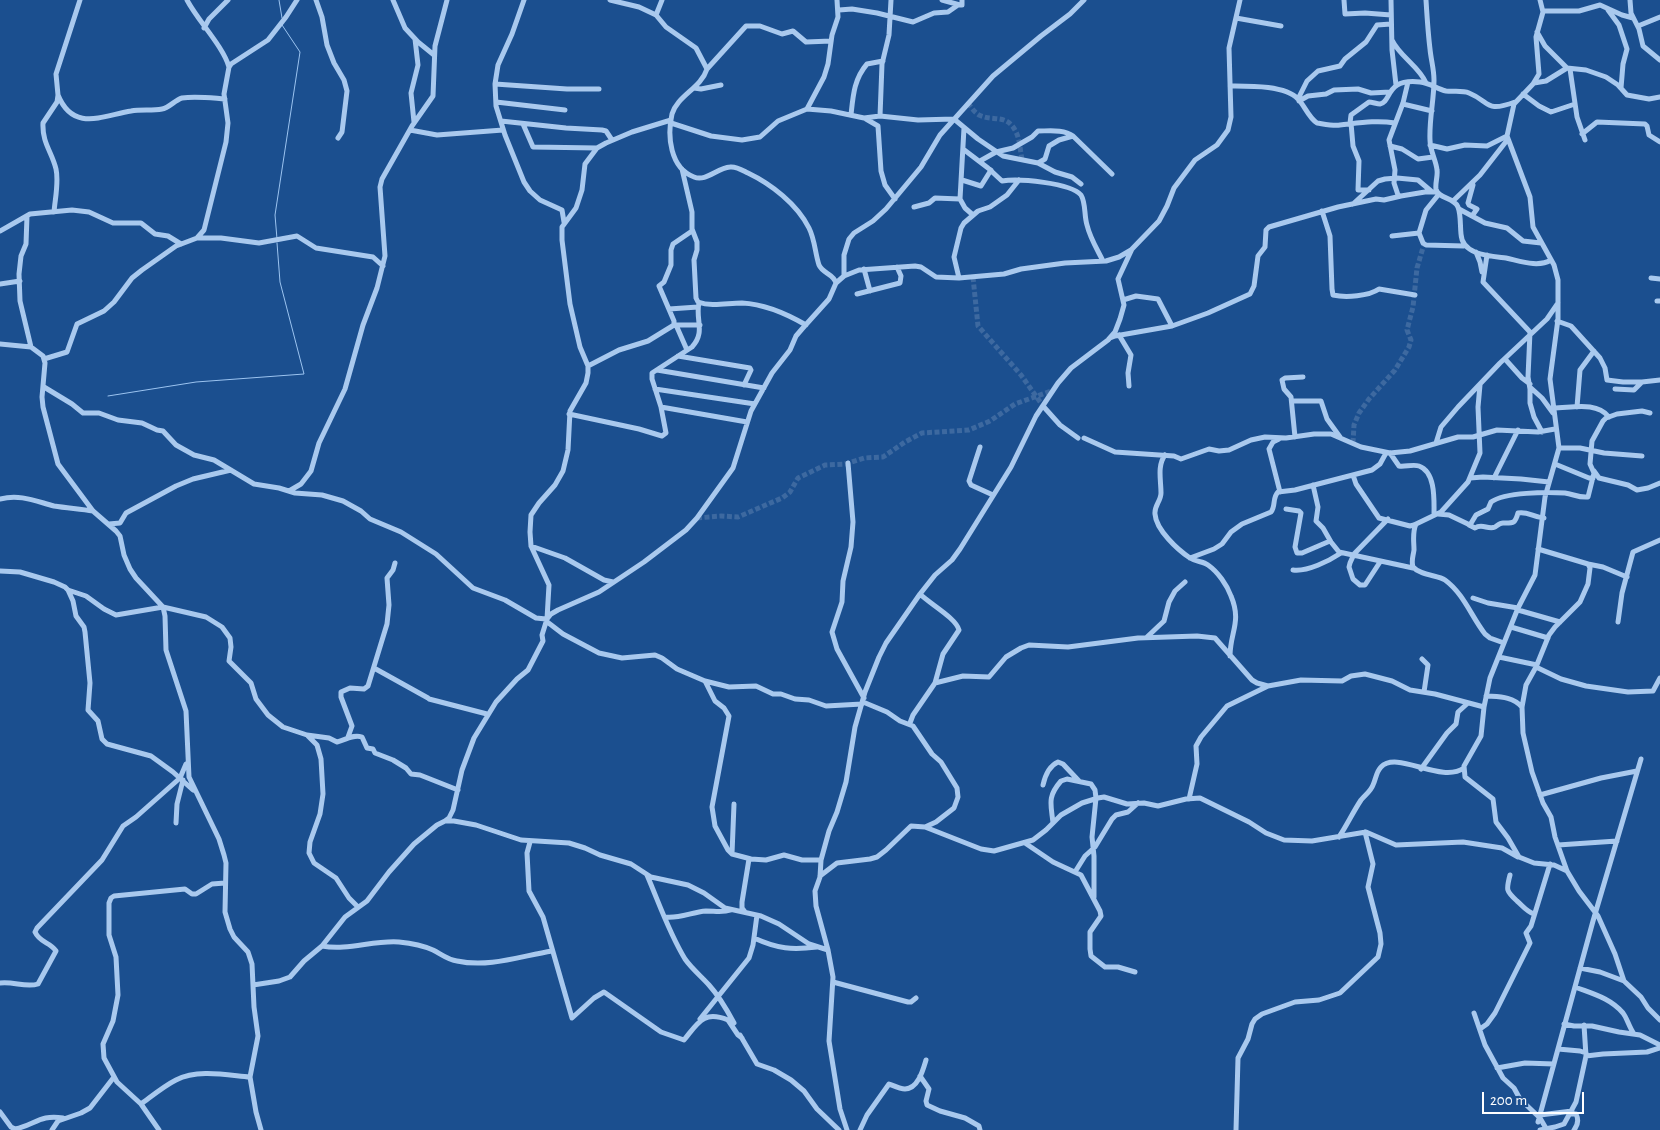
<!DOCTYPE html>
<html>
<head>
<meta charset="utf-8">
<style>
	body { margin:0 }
	#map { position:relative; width:1660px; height:1130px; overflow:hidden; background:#1b4f8f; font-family:"Alegreya Sans",sans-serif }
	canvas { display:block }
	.scale { position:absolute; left:1482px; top:1092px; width:102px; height:22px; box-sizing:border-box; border:2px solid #fff; border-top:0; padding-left:6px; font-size:15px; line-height:18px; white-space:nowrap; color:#fff; -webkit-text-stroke:4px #1b4f8f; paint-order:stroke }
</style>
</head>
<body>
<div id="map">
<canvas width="1660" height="1130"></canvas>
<div class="scale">200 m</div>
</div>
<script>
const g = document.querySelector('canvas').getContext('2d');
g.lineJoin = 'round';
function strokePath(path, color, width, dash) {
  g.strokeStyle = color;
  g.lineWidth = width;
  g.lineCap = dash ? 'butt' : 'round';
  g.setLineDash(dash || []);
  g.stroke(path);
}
strokePath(new Path2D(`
	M279 0 282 18
	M277 239 275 215 300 52 282 25
	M108 396 196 382 304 374 280 282 277 243`), '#9cc4f0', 1);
strokePath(new Path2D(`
	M968 103C971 107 974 112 979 115 993 122 1007 113 1016 132 1020 140 1020 150 1022 159
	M973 277 978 326 1021 375 1043 406
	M1353 443 1354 425 1359 413 1369 399 1395 370 1409 347 1411 340 1407 330 1413 307 1417 268 1424 244
	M697 518 721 516 738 517 782 498 790 492 798 478 825 465 845 464 864 458 883 457 905 442 922 433 969 430 990 421 1015 404 1054 390`), '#3d69a0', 5, [5, 2.5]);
strokePath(new Path2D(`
	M187 0C198 21 223 46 229 67
	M316 0 322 17 327 45 334 63 344 80 347 91 342 132 338 138
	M393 0 405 28 418 42 434 55
	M524 0 512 34 498 65 495 84 496 106 505 135 524 182 530 191 540 200 562 210 564 222
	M610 0 639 7 656 15
	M942 0 960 5H962V0
	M1344 0 1345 14 1365 13 1391 15
	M1391 0 1392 50 1396 85
	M1426 0C1427 16 1428 33 1430 49 1431 60 1434 69 1434 80 1434 100 1429 120 1430 140 1430 151 1436 160 1437 170 1438 176 1435 183 1436 189 1438 199 1454 197 1458 207 1461 215 1460 225 1461 234 1462 255 1490 256 1506 258 1520 261 1538 268 1551 260
	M1540 0 1543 12 1536 37 1539 74 1533 84 1514 104 1507 136 1530 197 1533 227 1554 265 1558 280V319L1550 379 1559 448 1545 497 1535 575 1518 608 1490 678 1484 707 1481 736 1464 766 1465 777 1493 799 1496 822 1508 838 1519 857 1534 863 1554 865 1567 871
	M1630 0 1631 13 1639 29 1643 46 1660 60
	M839 10 852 9 877 13 913 22 934 13 948 12 958 5
	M1608 10 1619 25 1627 49 1623 64 1621 88
	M1543 11H1579L1600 5 1622 15 1633 18
	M1236 18 1281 26
	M1638 26 1660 17
	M204 28 209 19 228 0
	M1537 32 1545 46 1567 68 1586 70 1606 77 1618 85 1627 95 1649 99 1660 97
	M1392 40C1400 57 1419 66 1426 83
	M707 69 746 26H760L782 34 793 31 806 42 831 41
	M1570 69 1577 117 1585 140
	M1408 82 1403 103 1389 140 1395 170 1394 183 1398 195 1401 196 1425 192H1437
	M1534 83 1546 81 1567 68
	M495 84 567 89H599
	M1230 86C1248 86 1285 85 1298 99 1305 106 1308 117 1317 123 1324 124 1333 126 1340 125 1359 123 1376 120 1395 123
	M694 88 701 89 721 85
	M1523 94 1539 106 1551 112 1575 104
	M58 95C73 132 102 116 131 111 141 109 152 111 162 109 169 108 175 100 182 98 196 96 211 98 225 99
	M1298 99 1307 81 1318 71 1340 66 1345 59 1366 42 1377 25 1391 24
	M1299 101 1308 96 1326 94 1334 90 1358 89 1371 93 1390 92
	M496 102 565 110
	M1403 104 1432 111
	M807 109 824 77 828 64 832 35 838 17 837 0
	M851 115C853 96 854 79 867 64L883 61
	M880 116 882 64 889 35 891 0
	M866 119 878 126 881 171 885 185 895 199
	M501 121 566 128 602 130 606 131 612 140
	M414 122 411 93 418 65 415 39
	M671 123 711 136 742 140 760 137 778 121 807 109 831 111 864 118 880 116 918 120 954 119 978 139 1003 156 1038 163 1055 172 1072 177 1081 184
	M1350 123 1351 115 1369 102C1372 102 1377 104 1380 104 1392 102 1385 78 1420 82 1430 83 1437 89 1446 91 1453 92 1462 90 1469 93 1491 102 1485 113 1515 102
	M1351 123 1353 146 1359 161 1358 190H1369
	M523 124 533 147 597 148
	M964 128 960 199 965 208 973 215
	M410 130 437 135 503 130
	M1582 134 1597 122 1645 124 1647 126 1649 135 1660 142
	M1430 145 1447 149 1465 145 1487 146 1507 136
	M1390 146 1402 149 1418 159 1433 157
	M963 149 988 168 1002 181C1018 178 1071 183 1081 195 1086 203 1084 216 1087 225 1090 238 1097 249 1103 261
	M980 161 996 152 1013 148 1032 137 1038 131C1049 131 1064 129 1073 136L1112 174
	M1038 163 1045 159 1049 146 1059 140 1073 136
	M682 169 692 212V229L697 242V250L694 260 696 298 698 302C712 307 727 303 742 303 764 304 787 314 806 325
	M962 180 981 186 991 170
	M1453 201 1480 175 1508 139
	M1353 204 1378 181 1385 179 1397 178 1418 180 1431 191
	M914 207 929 203 935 198 960 199
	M1459 209 1485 223 1507 228 1523 241 1541 243
	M1322 211 1330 236 1332 289 1333 295C1346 298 1369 296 1379 289L1415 295
	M54 212C55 199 59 182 56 169 52 152 42 143 43 123L57 102 58 95 56 74 80 0
	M27 216 26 244 21 256 19 274 20 301 31 347
	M1472 216 1477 209 1469 205 1468 203 1473 185
	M0 231 30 214 72 210 89 212 113 223H141L155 234 168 236 181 244
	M1419 233 1423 243 1426 245 1464 246
	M1392 236 1419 233 1426 210 1439 194
	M197 238H221L259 243 297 236 316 248 373 257 383 266
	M1476 252 1480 262 1482 272
	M1487 255 1483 282 1530 332 1528 377 1530 389V403L1534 417 1542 432
	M864 269 870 291
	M844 276V255L849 239 854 233 873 221 886 209 921 167 940 135 993 76 1041 36 1070 14 1084 0
	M959 278 954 257 961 228 964 223 978 211 990 207 1007 195 1019 180
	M1651 278 1660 279
	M836 283 844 276 859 270 915 266 921 267 936 277 959 278 1004 274 1021 269 1065 263 1106 261 1119 257 1131 250
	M0 284 20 281
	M857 294 900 283 901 276 897 267
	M1123 300 1136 296 1158 299 1172 326
	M1657 301H1660
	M699 303C695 319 706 332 692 347L652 373V379L661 407 747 422
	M669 309 698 307
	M1557 321 1571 326 1600 358 1605 368 1607 380 1623 382H1642
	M675 325H700
	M676 325 687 350
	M1119 335 1131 355 1128 373 1129 386
	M1110 338 1115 336 1172 326 1208 313 1250 294 1254 286 1258 256 1265 247 1266 230 1269 227 1338 207 1376 199 1384 200 1401 196
	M0 344 31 347 43 356 45 363 42 397 43 407 58 464 93 511 116 531 120 536 124 555 130 569 136 578 163 607 165 616 166 650 186 711 189 777 219 839 224 855 226 863 225 912 230 929 234 937 248 952 252 964 254 1007 258 1036 250 1077 256 1112 261 1130
	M678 356 750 368 751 370 744 385
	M44 359 67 352 77 324 104 311 114 302 132 278 142 270 176 246 197 238 204 230 226 142 228 123 224 94 229 67 231 64 268 40 286 17 297 0
	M1505 359 1522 378 1530 384
	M588 366 619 350 648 341 674 325V321L659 286 664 282 671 265V250L673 244 692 231
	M657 370 764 388
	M44 387 72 404 83 413H99L118 420 142 423 157 430 163 431 176 445 194 455 214 460 254 484 279 488 295 493 322 495 343 501 361 511 370 519 401 532 436 554 473 588 505 600 536 618 546 619
	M1531 388 1542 398 1553 413
	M655 389 755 404
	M1615 389 1634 390 1642 382 1660 380
	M1292 401H1321L1327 419 1340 437
	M1043 406 1060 425 1078 438
	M1577 407 1580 370 1594 351
	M1553 408C1572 408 1596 401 1609 417
	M569 414 639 429 662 436 666 433 661 407
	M1295 437 1291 397 1284 389 1282 380 1285 378 1303 377
	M1084 438 1115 452 1174 456 1181 459 1209 449 1219 451 1229 450 1251 440 1265 437 1286 438 1314 434H1331L1361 447 1390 453 1410 451 1458 437H1473L1497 430 1538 432 1555 429
	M1279 439 1273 442 1269 449 1280 492
	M1436 443 1441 427 1458 407 1500 363 1547 319 1558 303
	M980 447 969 481 971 485 993 495
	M1559 448H1580L1604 453 1642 456
	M1390 453 1399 466C1405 467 1413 464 1419 466 1436 472 1434 501 1434 515
	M1165 455C1157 466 1161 480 1161 493 1161 501 1154 506 1155 514 1156 530 1178 550 1190 558 1196 562 1203 561 1208 565 1218 572 1227 585 1231 596 1242 622 1230 632 1230 656
	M848 463 853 522 851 547 843 581 842 602 832 632 837 649 864 698
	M1555 464 1589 478H1593
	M1594 471 1599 478 1628 485 1637 490 1648 488 1660 483
	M1353 475 1356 484 1379 518 1410 526 1414 525 1441 512 1468 482 1480 453 1478 407 1480 385
	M1470 478 1483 477 1521 479 1549 482
	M1494 478 1518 430
	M1313 485 1318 507 1316 521 1323 528 1331 542 1339 552 1413 568
	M289 491 301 484 311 471 319 443 345 389 363 325 377 288 385 256 380 187 382 179 412 126 433 96 435 46 447 0
	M0 499C20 494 35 501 54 506 67 508 80 509 93 511
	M1286 509 1299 511 1301 513 1295 547 1297 553H1302L1330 541
	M1438 514 1449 515 1470 525 1476 515 1488 509 1491 502C1505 492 1547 492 1565 493 1573 494 1579 498 1588 497L1594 473 1590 464 1592 441 1603 421 1606 418 1617 414 1642 411 1650 413
	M109 524 120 523 126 513 176 486 193 479 231 470
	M1416 524C1412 533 1414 541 1414 550 1413 557 1411 561 1413 567 1421 576 1438 575 1445 580 1464 594 1471 616 1485 634L1490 638 1504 643
	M1469 525 1475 528C1482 523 1488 530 1495 527 1498 525 1500 523 1503 523 1513 523 1515 524 1518 513 1528 511 1532 517 1544 518
	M531 546 565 558 604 580 613 582
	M1538 549 1588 564 1590 568 1588 584 1580 602 1555 627 1549 635 1536 667 1526 685 1522 707 1523 733 1532 772 1543 803 1551 817 1555 837 1567 871 1579 891 1598 916 1615 954 1624 981 1641 997 1648 1008 1660 1020
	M1190 558 1214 549 1222 544 1231 532 1242 524 1271 512C1276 506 1272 498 1278 492L1295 490 1372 470 1380 464 1386 453
	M1380 562 1365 585H1360L1353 579 1349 567 1350 563 1354 554 1388 519
	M1588 564 1603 567 1627 577
	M1293 570C1307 572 1329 561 1341 553
	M0 571 20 572 54 582 65 587 68 590 73 601 76 616 84 627 85 632 90 683 88 710 98 721 102 739 107 744 151 756 173 772 193 790
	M68 590 86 596 104 609 116 615 163 607 206 617 222 627 230 638 231 647 229 661 251 683 256 699 268 715 283 727 307 735 317 745 321 759 323 794 320 814 310 842 309 853 314 863 336 878 349 898 358 907
	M1473 598 1488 603 1518 608
	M1518 610 1560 622
	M547 619 549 585 531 546 530 532 531 515 539 503 555 485 563 471 568 450 570 411 586 383 588 373V366L580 347 570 304 562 240V227L576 208 582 190 585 164 597 148 606 143 632 132 671 120
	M546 621 563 634 599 653 622 658 655 655 662 658 677 669 705 681 729 687 756 686 773 694H781L795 699 809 700 826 706 862 704
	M1618 622 1622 593 1633 552 1660 540
	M1511 627 1548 638
	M1147 637 1164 621 1169 602 1175 591 1185 582
	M1499 657 1537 665
	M1422 659 1428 665 1424 692
	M1536 667 1561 679 1586 686 1628 692 1653 691 1660 678
	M374 668 428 698
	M705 681 715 701 724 708 729 716 712 807 715 826 728 850 732 854 751 859 766 860 784 855 802 860H821
	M935 683 963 676 989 677 1006 657 1021 648 1029 645 1068 647 1138 638 1197 636 1215 638 1252 680 1257 683 1268 686
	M1486 696C1499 697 1512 696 1522 707
	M429 699 487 714
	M863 702 887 712 900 721 913 726 932 754 941 762 957 788 958 797 954 808 936 822 925 827
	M910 723 913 715 935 683 943 654 959 630C956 618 930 604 920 594
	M307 735 329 738 337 742C346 740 353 734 362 737L367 748 373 749 375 753 393 760 406 768 411 774 420 775 458 790
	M348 737 352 726 341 697V692L350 688 364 689 368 686 387 624 389 605 387 578 393 570 395 563
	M1421 769 1447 733 1456 724 1458 712 1468 703
	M1043 785C1045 776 1049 766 1058 762L1063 764 1079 781
	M1540 795 1601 778 1637 771
	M1189 799 1197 764 1196 746 1201 737 1227 706 1268 686 1301 680 1342 681 1351 676 1365 674 1392 681 1410 690 1435 694 1484 707
	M445 821 449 818 453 810 462 770 474 738 496 702 517 679 528 670 543 641 542 635 547 619 551 614 558 610 599 592 644 562 686 530 697 518 733 468 751 411 772 373 790 350 796 336 802 329 829 299 836 283C833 273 823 274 819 265 815 253 815 240 809 228 797 204 771 184 748 173 742 170 736 166 730 167 717 168 706 182 694 177 670 168 667 136 672 114 677 96 701 88 707 69L696 48 666 27 656 15 662 0
	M176 823 177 804 183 780
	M1053 823C1051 804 1047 797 1061 781L1067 779 1091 784 1095 790 1096 798 1092 837 1094 856V897
	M1339 837C1347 825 1353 812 1361 800 1365 795 1371 791 1373 785 1376 779 1376 772 1381 767 1397 750 1441 784 1464 768
	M530 842 527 853 529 891 543 917 572 1018 594 998 604 992 661 1032 684 1040C698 1023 703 1010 728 1020L738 1035 742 1038
	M1025 843 1053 862 1081 875 1100 911 1101 916 1090 932V949L1091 956 1105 967H1118L1135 972
	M1558 845 1617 841
	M732 854 734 804
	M1075 872 1085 856 1095 847 1112 819 1116 815 1128 812 1138 803
	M647 875C659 903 669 933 685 959 692 969 701 976 709 985 719 996 727 1010 734 1023
	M1510 875C1506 890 1506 891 1517 901 1523 906 1526 911 1534 914
	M820 876 837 863 870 859 877 857 886 850 911 826 925 827 981 849 994 851 1033 840 1046 830 1061 815 1082 803 1098 798 1104 797 1127 804 1144 803 1158 806 1186 799 1200 798 1249 822 1266 833 1284 840 1312 841 1366 832 1396 845 1463 842 1502 848 1518 857
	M745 912 742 908V902L749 859
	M665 917C679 919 692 912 706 911 715 911 722 913 731 910
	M754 938C778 949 792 950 817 947
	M322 946C348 951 373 940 399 942 409 943 424 946 433 950 441 954 448 960 457 961 489 968 521 956 552 951
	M1580 968 1600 972 1624 981
	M833 982 908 1002H911L916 998
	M0 983C13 981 26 988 38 984L56 951C50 942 40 943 35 932L37 928 102 860 123 826 136 817 180 778 186 764
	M253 985 279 981 290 977 304 961 322 946 345 917 367 901 389 872 414 844 437 825 445 821H454L476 825 521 840 569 843 585 848 600 855 631 864 651 877 688 885 704 893 725 908 761 916 779 924 809 944 828 950
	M1575 987C1593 994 1610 998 1623 1013 1627 1018 1629 1027 1634 1034
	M1474 1013 1485 1045 1503 1078 1514 1088 1520 1099 1540 1118 1547 1130
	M700 1019 749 958 753 945 757 915
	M1564 1024 1574 1026H1592L1619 1032 1640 1035 1660 1045
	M1480 1029 1487 1024 1495 1013 1530 943 1526 933 1531 926 1550 864
	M740 1035 757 1064 774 1070 791 1080 804 1091 817 1109 839 1130
	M1558 1049 1580 1051 1586 1053
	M1586 1056 1603 1054 1647 1052 1660 1048
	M1497 1068 1525 1063 1554 1064
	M920 1076 929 1089 926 1101 927 1105 940 1111 965 1118 979 1126 980 1130
	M141 1104C152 1096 164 1086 176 1080 198 1069 226 1075 250 1077
	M0 1112 11 1127 15 1129C35 1125 40 1114 63 1118
	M1570 1114H1576C1579 1120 1578 1125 1574 1130
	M1540 1115 1572 1111
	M1538 1122 1593 921 1641 759
	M52 1130 58 1121 81 1113 90 1108 114 1077
	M159 1130 141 1104 117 1082 104 1058 103 1044 113 1021 118 995 116 957 109 935V903L111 898 114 896 185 889 192 894H196L212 884 225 883
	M847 1130 840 1109 829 1041 833 977 828 950 816 906 815 891 820 877 821 860 829 831 837 812 846 782 855 727 865 692 879 657 886 643 920 594 935 575 952 560 960 549 1011 467 1036 416 1058 383 1071 368 1108 340 1115 332 1120 319 1124 305 1118 279 1132 249 1159 221 1167 206 1174 188 1195 160 1217 145 1228 130 1231 117 1229 48 1240 0
	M860 1130 867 1115 889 1084C894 1086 901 1089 905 1089 918 1089 923 1070 926 1060
	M1236 1130 1238 1058 1248 1039 1252 1024 1255 1019 1262 1014 1295 1002 1319 1000 1340 993 1378 957 1381 944 1380 933 1368 887 1373 864 1365 832
	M1540 1130 1555 1127 1564 1124 1576 1102 1586 1056 1584 1025`), '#a9c9ee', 5);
</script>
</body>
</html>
